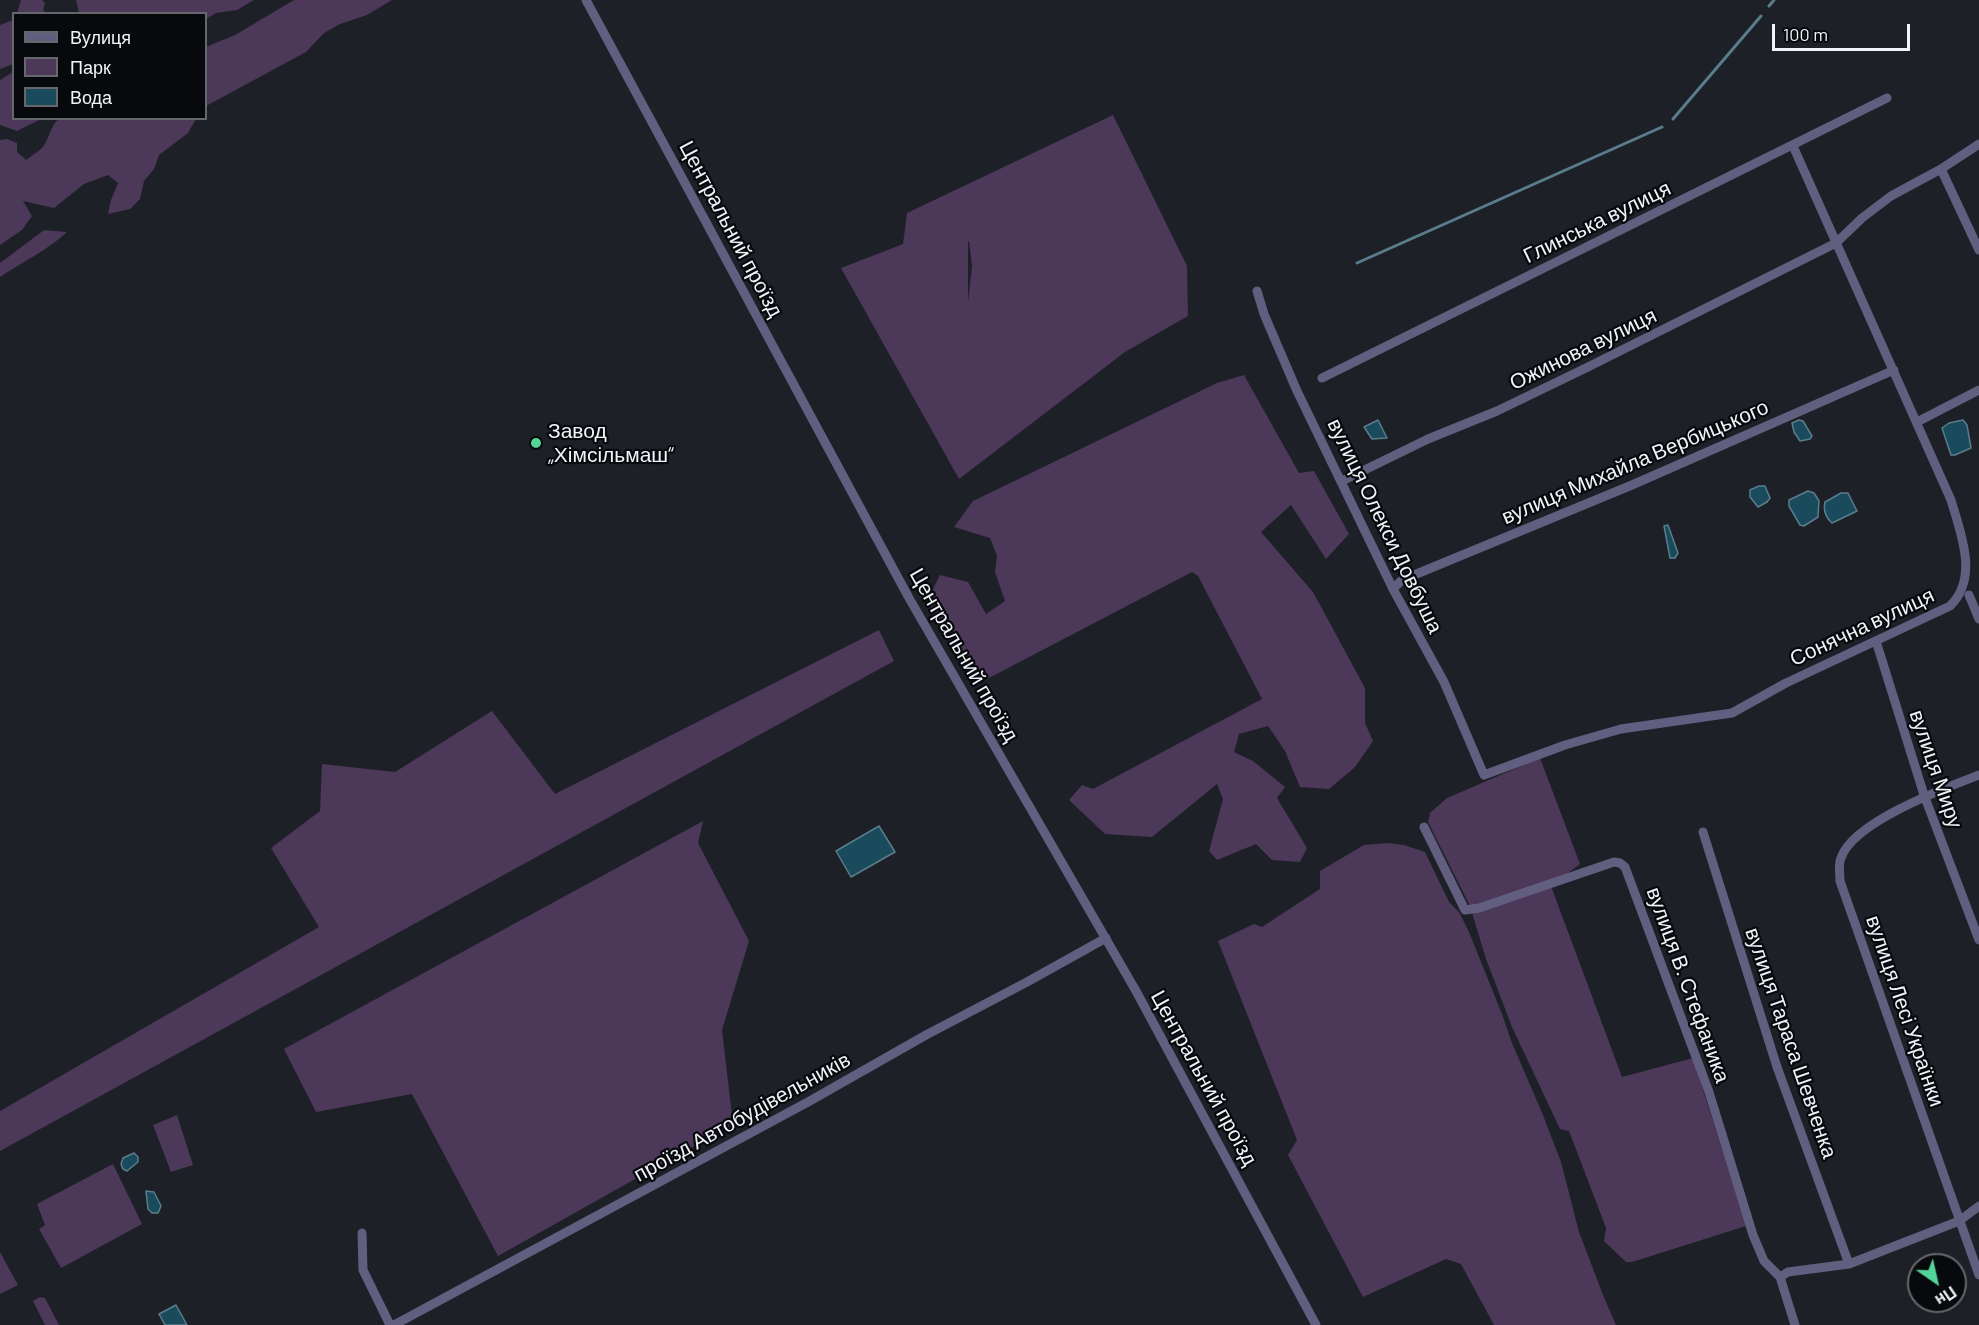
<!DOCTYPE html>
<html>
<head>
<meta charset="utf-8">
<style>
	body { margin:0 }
	#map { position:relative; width:1979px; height:1325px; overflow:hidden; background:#1d2027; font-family:Barlow,sans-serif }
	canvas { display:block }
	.legend { position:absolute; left:12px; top:12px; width:195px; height:108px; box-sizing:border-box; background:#08090d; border:2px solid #65676b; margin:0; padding:8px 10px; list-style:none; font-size:18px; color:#f1f3f8 }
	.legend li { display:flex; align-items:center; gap:12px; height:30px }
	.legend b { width:30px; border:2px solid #65676b }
	.north { position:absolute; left:1907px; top:1253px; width:60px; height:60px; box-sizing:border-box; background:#08090d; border:2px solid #65676b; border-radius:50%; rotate:146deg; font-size:16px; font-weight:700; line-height:24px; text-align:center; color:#f1f3f8 }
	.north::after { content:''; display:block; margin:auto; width:21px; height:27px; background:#52d397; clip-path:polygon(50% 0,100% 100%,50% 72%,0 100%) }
	.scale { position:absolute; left:1772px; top:24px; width:138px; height:27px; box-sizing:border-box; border:3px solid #f1f3f8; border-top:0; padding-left:8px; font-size:18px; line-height:21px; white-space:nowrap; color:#f1f3f8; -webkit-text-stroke:4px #08090d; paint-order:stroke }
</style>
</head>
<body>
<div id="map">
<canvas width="1979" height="1325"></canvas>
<ul class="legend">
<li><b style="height:8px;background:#625e80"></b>Вулиця</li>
<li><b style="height:16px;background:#4c3858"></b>Парк</li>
<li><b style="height:16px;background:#1a4b5c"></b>Вода</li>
</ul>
<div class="north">Пн</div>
<div class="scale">100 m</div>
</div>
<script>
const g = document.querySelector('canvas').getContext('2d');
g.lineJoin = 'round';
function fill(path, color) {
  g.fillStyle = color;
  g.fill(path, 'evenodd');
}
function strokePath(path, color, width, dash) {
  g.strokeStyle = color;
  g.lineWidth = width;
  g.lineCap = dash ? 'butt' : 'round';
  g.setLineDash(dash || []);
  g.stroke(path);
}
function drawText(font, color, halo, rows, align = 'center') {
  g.font = font + ' Barlow,sans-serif';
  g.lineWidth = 4.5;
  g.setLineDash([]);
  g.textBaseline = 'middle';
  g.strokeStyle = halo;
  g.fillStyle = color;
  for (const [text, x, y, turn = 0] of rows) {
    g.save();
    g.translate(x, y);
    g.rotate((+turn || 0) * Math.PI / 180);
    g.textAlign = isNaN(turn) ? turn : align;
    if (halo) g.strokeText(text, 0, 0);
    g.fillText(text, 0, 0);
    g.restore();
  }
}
fill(new Path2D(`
	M21 0H42L45 3 43 10 46 13H17Z
	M76 0H254L237 10 216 13 206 19V14L79 13Z
	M294 0H392L367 15 340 24 324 33 306 52 206 106V47L235 35Z
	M13 20V64L0 69V25Z
	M13 72 14 118 41 119 17 131 0 125V80Z
	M1113 115 1187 266 1188 316 1125 352 959 479 841 268 903 244 907 213ZM969 241 972 266 968 302V242Z
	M59 119H196L188 133 159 155 154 169 144 181 140 199 130 209 108 214 111 200 118 183 108 175 84 184 54 208 23 201 32 216 22 230 0 245V140L7 139 17 143V152L26 160C31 156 38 152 42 148 50 139 50 125 59 119Z
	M44 230 67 232C48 250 22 262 0 277V263Z
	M1244 375 1299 473 1314 471 1349 534 1326 559 1291 505 1261 532 1313 592 1365 688V723L1373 741 1355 767 1329 789 1300 787 1285 751 1268 726 1239 734 1234 752 1253 761 1285 787 1277 798 1307 848 1300 862 1272 860 1256 844 1217 860 1209 851 1223 799 1217 784 1152 837 1105 834 1069 800 1082 785 1093 789 1262 699 1198 576 1192 572 987 679 968 673 927 601 940 575 968 582 986 614 1005 601 995 572 997 556 990 538 954 527 973 501 1217 383Z
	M879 630 894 661 0 1151V1111L319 927 271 848 320 811 322 764 395 772 492 711 555 794Z
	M1540 758 1580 864 1551 886 1622 1077 1693 1058 1746 1226 1632 1262H1626L1604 1241 1606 1228 1569 1131 1560 1129 1512 1027 1486 959 1470 906 1428 822 1430 813 1447 798Z
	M703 821 698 843 749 941 722 1030 733 1124 498 1256 412 1094 316 1112 284 1049Z
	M1387 843 1404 845 1425 852 1449 902 1459 912 1469 932 1502 1014 1512 1043 1543 1115 1561 1162 1579 1232 1603 1295 1616 1325H1494L1461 1264 1446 1259 1363 1297 1288 1155 1297 1140 1218 941 1254 924 1262 927 1320 889V871L1364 845Z
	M177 1115 193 1165 171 1172 153 1125Z
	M113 1164 142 1224 61 1268 39 1229 45 1225 37 1204Z
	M0 1252 18 1285 0 1294Z
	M40 1297 45 1298 59 1325H45L33 1301Z`), '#4c3858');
const water = new Path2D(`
	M1378 420 1387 438 1372 439 1364 427Z
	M1799 420 1803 421 1812 436 1810 439 1800 441 1794 432 1792 423Z
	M1963 420 1967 425 1971 448 1955 455H1951L1942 428 1949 423Z
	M1759 486H1765L1770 498 1767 502 1758 507 1750 497V490Z
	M1808 491 1814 493 1819 501 1818 517 1804 526 1800 525 1789 506V500Z
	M1841 493H1848L1857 511 1832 523C1825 517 1823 511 1825 502Z
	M1668 525 1678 553 1675 558H1670L1664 526Z
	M879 826 895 852 851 877 836 851Z
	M134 1153 138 1157V1162L127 1171 123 1169 121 1164 123 1158Z
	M146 1191 154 1192 161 1206 158 1213H152L148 1209Z
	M176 1305 187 1325H165L159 1314Z`);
fill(water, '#1a4b5c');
strokePath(water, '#5a7d8b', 1.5);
strokePath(new Path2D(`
	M1769 6 1774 0
	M1673 119 1761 16
	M1357 263 1662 127`), '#5a7d8b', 3);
strokePath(new Path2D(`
	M586 0 909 598 1136 991 1316 1325
	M1941 169 1979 250
	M1257 291 1264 314 1297 391 1393 589 1444 682 1484 775 1565 745 1621 729 1732 713 1786 683 1950 606C1979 578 1961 534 1951 500L1793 146
	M1322 378 1887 98
	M1917 422 1979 390
	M1342 481 1428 439 1497 411 1588 367 1836 243 1862 218 1891 196 1941 169 1979 144
	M1393 589 1402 580 1632 485 1894 370
	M1969 595 1979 619
	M1876 641 1924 795 1979 940
	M1979 775C1945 788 1853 822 1841 858 1838 864 1840 874 1840 881L1979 1275
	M1424 827 1465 910 1479 908 1614 862 1620 863 1625 867 1709 1092 1753 1235 1764 1261 1780 1277 1795 1325
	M1703 832 1777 1067 1849 1264
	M362 1233 363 1270 390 1325
	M1780 1277 1788 1272 1849 1264 1959 1221 1979 1206
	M394 1325 808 1102 926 1035 1027 982 1106 938`), '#625e80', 9);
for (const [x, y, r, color] of [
	[536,443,6,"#52d397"]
]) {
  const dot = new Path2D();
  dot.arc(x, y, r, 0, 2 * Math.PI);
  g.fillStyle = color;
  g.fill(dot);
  strokePath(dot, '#08090d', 2);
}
drawText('21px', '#f1f3f8', '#08090d', [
	["Глинська вулиця",1597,222,-26],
	["Центральний проїзд",731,229,62],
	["Ожинова вулиця",1583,349,-26],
	["вулиця Михайла Вербицького",1635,462,-23],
	["вулиця Олекси Довбуша",1385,526,64],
	["Сонячна вулиця",1862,627,-25],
	["Центральний проїзд",964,655,60],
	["вулиця Миру",1936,769,71],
	["вулиця В. Стефаника",1688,985,70],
	["вулиця Лесі Українки",1905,1011,71],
	["вулиця Тараса Шевченка",1791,1043,71],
	["Центральний проїзд",1204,1078,61],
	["проїзд Автобудівельників",742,1117,-29]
]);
drawText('21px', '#f1f3f8', '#08090d', [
	["Завод",548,431],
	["„Хімсільмаш“",548,455]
], 'left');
</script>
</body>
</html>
